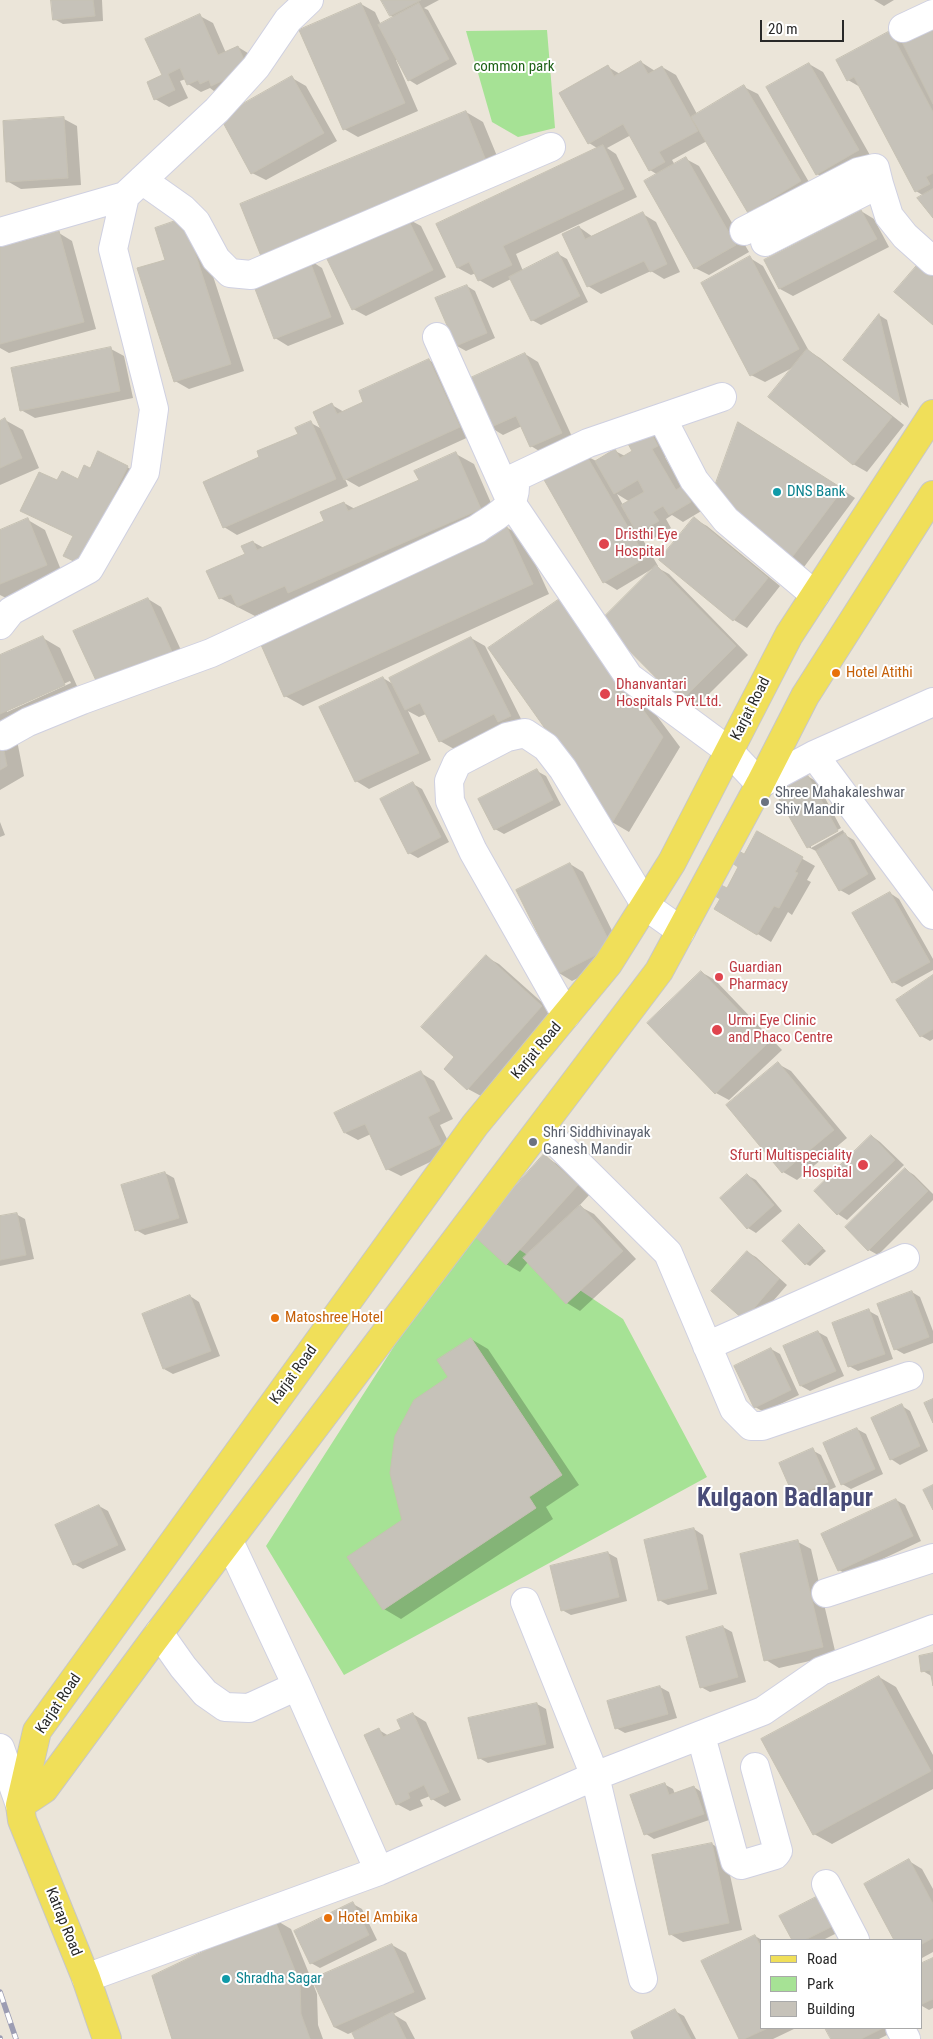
<!DOCTYPE html>
<html>
<head>
<meta charset="utf-8">
<style>
	body { margin:0 }
	#map { position:relative; width:933px; height:2039px; overflow:hidden; background:#ebe5d9; font-family:"Roboto Condensed",sans-serif }
	canvas { display:block }
	.legend { position:absolute; left:760px; top:1939px; width:162px; height:90px; box-sizing:border-box; background:#fff; border:1px solid #a9a9a9; margin:0; padding:6px 9px; list-style:none; font-size:15px; color:#282828 }
	.legend li { display:flex; align-items:center; gap:10px; height:25px }
	.legend b { width:25px; border:1px solid #a9a9a9 }
	.scale { position:absolute; left:760px; top:20px; width:84px; height:22px; box-sizing:border-box; border:2px solid #282828; border-top:0; padding-left:6px; font-size:15px; line-height:18px; white-space:nowrap; color:#282828; -webkit-text-stroke:4px #fff; paint-order:stroke }
</style>
</head>
<body>
<div id="map">
<canvas width="933" height="2039"></canvas>
<ul class="legend">
<li><b style="height:6px;background:#f0df59"></b>Road</li>
<li><b style="height:14px;background:#a6e295"></b>Park</li>
<li><b style="height:14px;background:#c6c2b9"></b>Building</li>
</ul>
<div class="scale">20 m</div>
</div>
<script>
const g = document.querySelector('canvas').getContext('2d');
g.lineJoin = 'round';
function fill(path, color) {
  g.fillStyle = color;
  g.fill(path, 'evenodd');
}
function strokePath(path, color, width, dash) {
  g.strokeStyle = color;
  g.lineWidth = width;
  g.lineCap = dash ? 'butt' : 'round';
  g.setLineDash(dash || []);
  g.stroke(path);
}
function drawText(font, color, halo, rows, align = 'center') {
  g.font = font + ' "Roboto Condensed",sans-serif';
  g.lineWidth = 4;
  g.setLineDash([]);
  g.textBaseline = 'middle';
  g.strokeStyle = halo;
  g.fillStyle = color;
  for (const [text, x, y, turn = 0] of rows) {
    g.save();
    g.translate(x, y);
    g.rotate((+turn || 0) * Math.PI / 180);
    g.textAlign = isNaN(turn) ? turn : align;
    if (halo) g.strokeText(text, 0, 0);
    g.fillText(text, 0, 0);
    g.restore();
  }
}
fill(new Path2D(`
	M547 30 555 128 518 137 492 122 466 31Z
	M475 1220 623 1319 707 1477 344 1675 266 1546Z`), '#a6e295');
fill(new Path2D(`
	M53 0H102L103 21 63 24 54 19Z
	M383 0H439L424 8 428 10 457 64 417 85 409 80 398 59 396 60 418 111 358 137 344 129 361 4 375 12 381 25 395 18 391 16Z
	M874 0H894L884 6Z
	M200 16 213 23 226 53 238 47 251 55 219 89 214 91 210 88 201 92 188 84 186 79 180 81 188 98 169 107 155 99 164 76Z
	M933 29V216L924 196 916 191 860 87 848 80 890 33Z
	M641 62 655 71 662 67 676 75 697 114 744 87 758 94 813 189 762 219 749 212 707 141 672 160 675 165 686 159 699 166 749 252 709 275 695 268 658 175 650 170 631 135 607 148 616 154 637 197 516 254 523 271 558 254 567 259 588 302 541 325 532 320 511 279 493 288 479 280 476 273 471 275 458 268 437 224 597 148 589 143 608 67 620 74Z
	M809 64 823 72 871 157 830 181 817 174Z
	M292 78 306 86 337 141 266 180 252 173Z
	M466 112 483 122 506 178 408 219 421 226 446 277 366 316 353 309 328 258 308 259 322 268 344 324 288 346 275 338 264 260Z
	M64 119 77 126 81 185 21 189 7 181Z
	M861 211 874 219 889 247 793 296 780 289 766 261Z
	M643 214 656 222 680 272 664 279 651 271 601 294 588 286 579 227 593 237Z
	M197 227 244 371 189 389 175 381 166 260Z
	M59 233 72 241 96 329 9 353 0 348V248Z
	M750 258 763 266 809 351 820 358 904 425 867 472 853 464 794 367 765 382 751 375Z
	M467 286 475 291 495 338 466 351 457 346Z
	M879 315 887 320 909 408 845 360Z
	M111 349 124 356 133 398 35 418 21 410Z
	M525 354 538 362 574 441 544 454 531 446 522 426 503 435 490 427Z
	M429 360 442 368 473 435 359 487 345 479 348 486 237 535 224 527 261 458 300 435 311 423 322 429 332 405 344 412 365 402Z
	M5 420 23 430 39 468 0 485V422Z
	M649 431 662 439 671 454 665 457 683 488 703 510 683 522 672 515 666 519 671 528 651 540 639 533 658 566 656 567 669 574 748 655 694 709 681 701 652 569 617 590 604 582 585 455 596 461 615 451 625 456 634 451ZM617 494 630 502 623 505Z
	M752 431 855 498 804 567 791 559Z
	M456 454 474 464 498 519 306 602 298 597 255 616 220 598 253 542 264 548 325 522 344 503 355 509 420 481Z
	M127 467 140 474 94 571 74 536 58 482 78 480 91 470Z
	M694 519 707 526 780 586 747 628 734 620Z
	M28 520 45 530 63 575 6 598 0 595V531Z
	M506 527 523 537 549 594 303 706 285 696Z
	M148 599 161 607 186 661 75 632Z
	M578 610 680 747 629 832 612 822 490 648Z
	M43 638 60 648 81 695 14 725 24 776 0 790V657ZM70 681 71 683 7 712V710Z
	M471 638 485 646 523 723 513 729 504 724 454 749 440 741 426 714 419 717 408 711 431 760 369 789 356 781 383 678 393 684Z
	M537 771 546 776 561 805 504 834 495 829Z
	M807 776 816 781 841 828 811 845V848L843 830 845 835 854 840 876 879 849 895 840 890 818 852 808 847Z
	M413 784 422 789 449 842 418 858 409 853Z
	M0 822 5 835 0 837Z
	M757 833 815 866 807 880 811 882 792 915 788 912 771 942 716 909Z
	M570 864 583 872 624 955 572 981 559 973Z
	M890 893 899 899 933 959V970L902 987 893 982Z
	M486 957 499 964 555 1014 481 1096 468 1089 456 1057Z
	M701 972 715 980 782 1050 729 1100 716 1093Z
	M933 977V1039L930 1041 921 1036Z
	M778 1064 791 1071 847 1138 797 1180 783 1172 728 1105Z
	M421 1073 434 1081 453 1119 440 1125 453 1151 401 1176 387 1169 371 1134 358 1140 345 1133Z
	M872 1136 880 1142 904 1165 847 1220 838 1214 815 1191Z
	M544 1156 557 1164 591 1193 579 1206 594 1214 636 1259 580 1311 567 1303 528 1262 520 1272 506 1264Z
	M905 1169 914 1175 933 1194V1200L878 1255 869 1250Z
	M165 1173 174 1178 188 1223 145 1235 136 1230Z
	M747 1175 756 1180 782 1211 756 1233 748 1228Z
	M16 1214 25 1219 34 1259 0 1266V1218Z
	M799 1225 826 1251 810 1266 806 1264Z
	M747 1252 756 1257 787 1285 753 1324 745 1319Z
	M912 1292 920 1297 933 1331V1343L904 1354 895 1349Z
	M190 1296 199 1302 220 1356 173 1374 164 1369Z
	M869 1311 878 1316 893 1359 858 1371 849 1366Z
	M818 1332 827 1337 844 1376 810 1391 801 1386 784 1347Z
	M471 1339 488 1349 579 1485 546 1507 553 1519 401 1619 384 1609 403 1521 450 1378Z
	M771 1349 780 1354 799 1395 764 1412 755 1407Z
	M902 1406 910 1411 928 1451 900 1465 891 1459 873 1419Z
	M857 1429 866 1434 883 1474 851 1489 842 1484Z
	M812 1450 821 1455 836 1487 804 1501 795 1496Z
	M896 1500 905 1505 921 1541 848 1575 839 1570Z
	M99 1506 108 1511 126 1550 83 1569 74 1564Z
	M694 1529 703 1535 717 1594 668 1605 659 1600Z
	M798 1542 811 1549 836 1655 779 1668 766 1660Z
	M608 1553 617 1558 627 1601 571 1615 562 1610Z
	M723 1627 732 1632 746 1682 710 1692 701 1687Z
	M933 1654V1679V1677L923 1671Z
	M879 1677 896 1687 933 1755V1789L832 1844 814 1834 763 1740Z
	M660 1687 669 1692 677 1718 625 1733 616 1728Z
	M537 1704 546 1709 554 1748 488 1763 479 1758Z
	M413 1714 426 1722 461 1800 445 1807 432 1799 430 1796 420 1800 423 1806 410 1811 397 1804 379 1730 389 1736 403 1730Z
	M664 1784 673 1789 675 1794 694 1787 703 1793 712 1819 654 1839 646 1834Z
	M712 1844 725 1852 742 1930 683 1942 670 1934Z
	M909 1861 922 1869 933 1889V1952L922 1958V1940H896L866 1884Z
	M822 1896 845 1929 823 1940H793L781 1916Z
	M353 1904 362 1909 377 1940 320 1968 311 1963Z
	M274 1919 291 1929 312 1981 392 1945 406 1953 426 1999 393 2014 406 2022 415 2039H356L353 2032 348 2034 334 2027 314 1980 312 1981 317 1994 318 2025 323 2039H173Z
	M755 1936 762 1940V2028H796L773 2039H740Z
	M933 1959V2008L929 2010 922 2006V1964Z
	M675 2011 684 2016 696 2039H636Z
	M827 2028H891L893 2032 879 2039H832Z`), '#0003');
const building = new Path2D(`
	M51 0H93L95 16 53 20Z
	M381 0H421L390 16Z
	M361 3 405 103 343 130 299 30Z
	M419 3 449 59 408 81 378 25Z
	M200 14 218 55 238 46 248 69 211 86 209 80 200 84 198 80 187 85 180 68 168 74 175 90 154 100 147 82 162 75 145 39Z
	M933 27V104L902 42Z
	M890 31 933 112V173L926 177 930 184 915 192 854 77 847 81 836 60Z
	M641 61 648 74 662 66 698 131 659 152 665 162 649 171 623 124 588 144 559 93 608 65 614 76Z
	M809 63 859 150 816 175 766 87Z
	M292 76 324 133 251 174 220 117Z
	M744 85 801 181 748 213 691 117Z
	M466 111 489 168 263 261 240 204Z
	M64 117 68 178 6 182 3 121Z
	M603 145 624 189 503 246 512 265 478 281 469 262 457 268 436 224Z
	M686 157 736 245 694 269 644 181Z
	M933 189V218L917 198Z
	M861 210 877 239 779 289 764 260Z
	M643 212 667 264 650 272 644 261 587 287 562 234 579 226 585 239Z
	M407 217 433 270 352 310 326 257Z
	M184 218 231 364 174 382 137 268 165 260 155 228Z
	M59 231 84 322 0 344V247Z
	M558 252 580 296 531 321 509 277Z
	M750 256 799 349 750 376 701 283Z
	M309 259 331 317 274 339 252 281Z
	M919 263 933 275V325L894 292Z
	M467 285 487 333 456 346 435 298Z
	M879 314 901 405 843 360Z
	M111 347 120 391 20 411 11 368Z
	M807 349 892 417 853 465 768 397Z
	M525 353 562 433 530 447 516 416 489 428 466 380Z
	M429 359 460 427 344 480 313 412 332 403 337 414 363 402 359 391Z
	M5 418 22 458 0 468V421Z
	M311 421 336 479 223 528 203 482 259 457 257 451 298 434 295 428Z
	M738 422 843 489 790 560 712 494Z
	M649 429 658 446 652 449 676 490 682 486 691 502 669 515 663 506 653 512 659 521 637 533 621 505 644 492 638 480 614 494 595 461 615 449 620 458 632 451 627 442Z
	M98 451 128 466 80 564 63 556 73 536 20 511 39 472 57 480 62 471 78 479 84 465 90 468Z
	M456 452 481 509 288 593 285 586 237 607 231 594 219 599 206 571 245 554 241 546 253 541 257 550 324 521 320 512 344 502 348 511 419 480 414 471Z
	M585 453 646 558 603 583 543 478Z
	M694 517 768 578 733 621 659 560Z
	M28 518 47 565 0 584V530Z
	M506 525 533 584 284 697 258 638Z
	M656 565 736 646 680 702 600 621Z
	M148 598 173 654 99 687 73 631Z
	M561 598 663 737 612 823 488 648Z
	M43 636 65 685 0 714V655Z
	M471 637 511 716 498 722 494 714 439 742 420 703 405 710 389 678Z
	M383 677 419 753 355 782 319 707Z
	M0 731 7 766 0 770Z
	M537 769 553 800 494 830 478 799Z
	M807 774 838 831 807 848 775 792Z
	M413 782 441 837 408 854 380 799Z
	M757 831 803 857 795 872 798 873 779 908 774 906 757 935 714 909 720 899 715 896 721 885 727 888 738 867 732 863 739 851 744 854Z
	M845 833 868 874 839 891 816 851Z
	M570 863 612 947 558 974 516 890Z
	M890 892 930 962 892 983 852 913Z
	M486 955 542 1006 467 1090 444 1069 454 1057 421 1027Z
	M701 971 769 1042 715 1094 647 1023Z
	M933 975V1029L920 1037 896 1000Z
	M778 1062 834 1130 782 1173 726 1105Z
	M421 1071 440 1111 428 1117 441 1144 386 1170 365 1124 344 1133 334 1113Z
	M871 1135 895 1160 837 1215 814 1191Z
	M544 1154 578 1185 506 1265 472 1234Z
	M905 1168 928 1191 868 1251 845 1227Z
	M165 1172 179 1218 135 1231 121 1185Z
	M747 1174 774 1205 747 1229 720 1198Z
	M580 1205 623 1251 566 1304 523 1258Z
	M17 1213 26 1255 0 1260V1216Z
	M799 1224 823 1248 805 1265 782 1241Z
	M747 1251 779 1279 744 1320 711 1291Z
	M912 1291 929 1337 894 1350 877 1304Z
	M190 1295 211 1351 163 1369 142 1314Z
	M869 1309 885 1354 848 1367 832 1323Z
	M818 1331 836 1371 800 1386 783 1346Z
	M471 1338 562 1475 529 1497 536 1508 383 1610 347 1557 402 1520 390 1473 395 1436 414 1400 448 1377 437 1360Z
	M771 1348 791 1390 754 1408 734 1366Z
	M933 1399V1423L924 1403Z
	M902 1404 920 1446 890 1460 871 1418Z
	M857 1428 875 1469 841 1485 823 1443Z
	M813 1448 828 1482 794 1497 779 1463Z
	M933 1485V1510L923 1490Z
	M896 1499 913 1536 838 1571 821 1534Z
	M99 1505 118 1545 73 1565 55 1525Z
	M694 1528 708 1589 658 1601 644 1540Z
	M798 1540 823 1647 764 1661 740 1554Z
	M608 1552 619 1597 561 1611 550 1566Z
	M723 1626 738 1677 700 1688 686 1637Z
	M933 1653V1686L930 1670 921 1672 919 1656Z
	M879 1676 931 1771 813 1835 761 1739Z
	M660 1686 668 1714 615 1729 607 1701Z
	M537 1703 546 1744 478 1759 468 1718Z
	M413 1713 449 1792 431 1800 424 1785 408 1793 410 1798 396 1805 364 1735 379 1728 383 1737 401 1729 397 1720Z
	M665 1783 669 1795 694 1786 704 1814 644 1835 630 1795Z
	M712 1843 729 1923 669 1935 652 1855Z
	M909 1859 933 1904V1938L922 1944V1940H894L864 1884Z
	M822 1894 837 1924 805 1940H792L779 1916Z
	M353 1902 369 1935 310 1964 294 1931Z
	M274 1918 300 1983 301 2014 310 2039H172L152 1976Z
	M755 1935 762 1949V2028H768L744 2039H739L701 1961Z
	M392 1944 414 1992 334 2027 312 1979Z
	M933 1958V1999L922 2004V1963Z
	M675 2009 691 2039H634L631 2032Z
	M393 2012 406 2039H355L352 2033Z
	M825 2028H883L861 2039H831Z`);
fill(building, '#c6c2b9');
strokePath(building, '#c6c1b3', 1);
const minor = new Path2D(`
	M903 28 933 14
	M142 180 183 209 196 222 216 259 230 273 251 275 551 147
	M744 231 858 172 875 168 879 184
	M0 232 125 196 217 110 256 67 288 20 309 0
	M765 242 879 184 889 216 905 236 933 261
	M437 337 512 504 629 677 729 751 760 784 814 755 933 702
	M662 418 694 480 726 520 815 595
	M0 625 11 611 89 569 145 472 154 409 113 249 125 196
	M3 736 28 722 82 700 211 653 477 529C498 514 520 507 514 478L588 443 722 397
	M814 755 933 915
	M566 1015 473 851 450 801 449 781 457 763 507 737 525 733 546 747 563 769 646 906 681 931
	M542 1128 668 1253 734 1409 751 1426H762L909 1376
	M707 1346 905 1258
	M229 1541 297 1686 379 1871
	M826 1593 933 1558
	M525 1602 595 1776 643 1979
	M159 1633 183 1667 205 1693 225 1707 249 1708 297 1686
	M701 1736 735 1861 741 1865 775 1855 778 1851 755 1767
	M0 1748 20 1805
	M826 1884 855 1940
	M86 1978 379 1871 595 1776 763 1711 821 1671 933 1629
	M900 2028 906 2039`);
const major = new Path2D(`
	M20 1805 44 1789 153 1641 659 971 760 784 805 696 933 495
	M107 2039 86 1978 22 1820 20 1805 37 1731 475 1125 608 964 672 862 789 635 933 414`);
strokePath(minor, '#cfd0e1', 30);
strokePath(major, '#c7c7c7', 30);
strokePath(minor, '#fff', 28);
strokePath(major, '#f0df59', 28);
const rail = new Path2D(`
	M0 1992 16 2039
	M0 2038V2039`);
strokePath(rail, '#9c9db3', 5.5);
strokePath(rail, '#fff', 4, [11]);
for (const [x, y, r, color] of [
	[777,492,5,"#0f9aa8"],
	[604,544,6,"#e0444e"],
	[836,673,5,"#e8710a"],
	[605,694,6,"#e0444e"],
	[765,802,5,"#6b7280"],
	[719,977,5,"#e0444e"],
	[717,1030,6,"#e0444e"],
	[533,1142,5,"#6b7280"],
	[863,1165,6,"#e0444e"],
	[275,1318,5,"#e8710a"],
	[328,1918,5,"#e8710a"],
	[226,1979,5,"#0f9aa8"]
]) {
  const dot = new Path2D();
  dot.arc(x, y, r, 0, 2 * Math.PI);
  g.fillStyle = color;
  g.fill(dot);
  strokePath(dot, '#fff', 2);
}
drawText('15px', '#206419', '#fff', [
	["common park",514,67]
]);
drawText('15px', '#0d838f', '#fff', [
	["DNS Bank",787,492],
	["Shradha Sagar",236,1979]
], 'left');
drawText('15px', '#be3a42', '#fff', [
	["Dristhi Eye",615,535],
	["Hospital",615,552],
	["Dhanvantari",616,685],
	["Hospitals Pvt.Ltd.",616,702],
	["Guardian",729,968],
	["Pharmacy",729,985],
	["Urmi Eye Clinic",728,1021],
	["and Phaco Centre",728,1038],
	["Sfurti Multispeciality",852,1156,"right"],
	["Hospital",852,1173,"right"]
], 'left');
drawText('15px', '#c56008', '#fff', [
	["Hotel Atithi",846,673],
	["Matoshree Hotel",285,1318],
	["Hotel Ambika",338,1918]
], 'left');
drawText('15px', '#282828', '#fff', [
	["Karjat Road",751,709,-63],
	["Karjat Road",537,1051,-50],
	["Karjat Road",294,1375,-54],
	["Karjat Road",59,1704,-56],
	["Katrap Road",63,1922,68]
]);
drawText('15px', '#5b616d', '#fff', [
	["Shree Mahakaleshwar",775,793],
	["Shiv Mandir",775,810],
	["Shri Siddhivinayak",543,1133],
	["Ganesh Mandir",543,1150]
], 'left');
drawText('bold 25px', '#494c78', '#fff', [
	["Kulgaon Badlapur",785,1500]
]);
</script>
</body>
</html>
